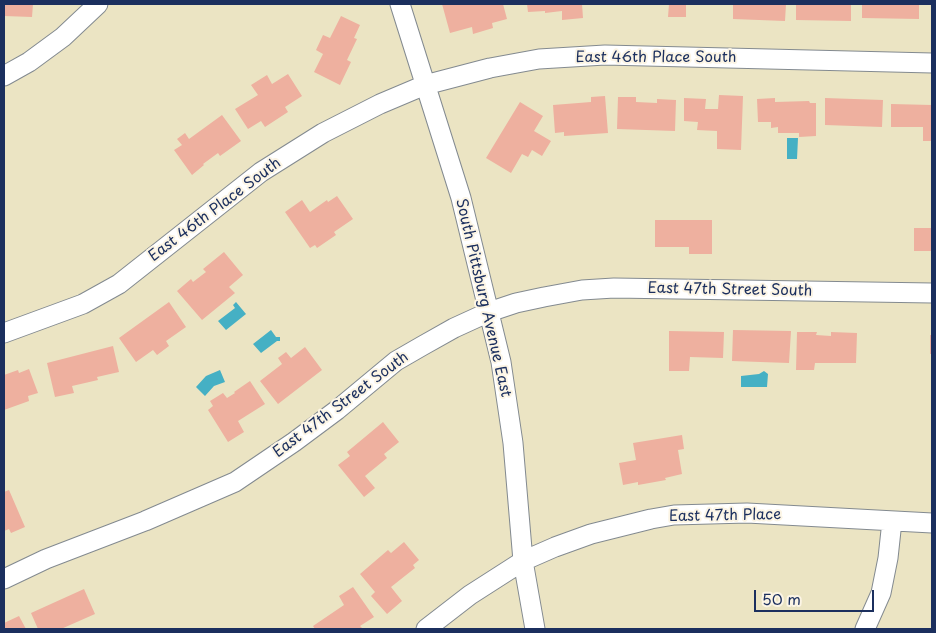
<!DOCTYPE html>
<html>
<head>
<meta charset="utf-8">
<style>
	body { margin:0 }
	#map { position:relative; width:936px; height:633px; overflow:hidden; background:#ebe4c3; font-family:"Playpen Sans",sans-serif }
	canvas { display:block }
	.frame { position:absolute; inset:0; border:5px solid #1b2f5e; pointer-events:none }
	.scale { position:absolute; left:754px; top:590px; width:120px; height:22px; box-sizing:border-box; border:2px solid #1b2f5e; border-top:0; padding-left:6px; font-size:15px; line-height:18px; white-space:nowrap; color:#1b2f5e; -webkit-text-stroke:4px #fcf5e5; paint-order:stroke }
</style>
</head>
<body>
<div id="map">
<canvas width="936" height="633"></canvas>
<div class="frame"></div>
<div class="scale">50 m</div>
</div>
<script>
const g = document.querySelector('canvas').getContext('2d');
g.lineJoin = 'round';
function fill(path, color) {
  g.fillStyle = color;
  g.fill(path, 'evenodd');
}
function strokePath(path, color, width, dash) {
  g.strokeStyle = color;
  g.lineWidth = width;
  g.lineCap = dash ? 'butt' : 'round';
  g.setLineDash(dash || []);
  g.stroke(path);
}
function drawText(font, color, halo, rows, align = 'center') {
  g.font = font + ' "Playpen Sans",sans-serif';
  g.lineWidth = 4;
  g.setLineDash([]);
  g.textBaseline = 'middle';
  g.strokeStyle = halo;
  g.fillStyle = color;
  for (const [text, x, y, turn = 0] of rows) {
    g.save();
    g.translate(x, y);
    g.rotate((+turn || 0) * Math.PI / 180);
    g.textAlign = isNaN(turn) ? turn : align;
    if (halo) g.strokeText(text, 0, 0);
    g.fillText(text, 0, 0);
    g.restore();
  }
}
fill(new Path2D(`
	M787 138H798L797 159H787Z
	M236 302 246 314 226 330 218 321 235 308 233 305Z
	M271 330 276 337H280V341H277L261 353 253 344Z
	M220 370 225 382 214 386 205 396 196 387 206 376Z
	M764 371 768 374 767 387H741V376L759 374Z`), '#45b0c4');
fill(new Path2D(`
	M4 4H33L32 17 4 16Z
	M442 4H503L507 19 492 23 493 28 473 34 472 27 450 33Z
	M527 4H582L583 18 562 20V11L545 13V11L528 12Z
	M669 4H686V17H668Z
	M733 4H786L785 21 733 19Z
	M796 4H851V21L796 20Z
	M862 4H919V19L862 18Z
	M341 16 360 25 354 38 357 39 347 60 351 62 340 85 314 72 323 54 316 50 323 35 330 38Z
	M288 74 302 96 285 107 288 112 265 127 261 121 248 129 235 109 258 95 251 85 267 75 272 84Z
	M719 95 743 96 741 150 717 149V131L697 130 698 122 684 121V98L706 99 705 109H718Z
	M605 96 608 133 564 136V132L555 133 553 105 591 102V97Z
	M618 97H636V102L657 103V99L676 100 675 131 617 129Z
	M775 98V102L809 101 810 103H816V136L799 137V133H778V127L771 128V122H758L757 99Z
	M825 98 883 100 882 127 825 125Z
	M520 102 543 116 534 131 551 141 542 156 532 150 528 157 522 154 511 173 486 158Z
	M891 104 932 105V141H923V127H891Z
	M222 115 241 141 220 156 218 153 203 164 204 165 192 175 174 150 182 145 177 139 185 133 189 139Z
	M337 196 353 219 334 232 336 235 317 248 315 245 310 248 285 212 302 200 310 212 327 200 328 202Z
	M655 220H712V254H689V247H655Z
	M914 228H932V251H914Z
	M224 252 243 275 229 287 235 293 202 320 177 291 191 279 193 282 206 272 203 269Z
	M169 302 186 327 166 341 169 346 157 355 153 350 136 362 119 338Z
	M733 330 791 331 789 363 732 361Z
	M669 331 724 332 723 358 690 357 689 371H669Z
	M797 332H817L816 335 831 336V332L857 333 856 363H815L814 370H796Z
	M930 335H932V354H930Z
	M113 346 119 372 97 377 98 380 72 386 74 393 55 397 47 363Z
	M305 347 322 370 278 404 260 381 282 364 278 358 286 352 291 358Z
	M29 369 38 393 28 396 29 401 4 410V375L18 370 19 373Z
	M250 381 265 404 238 421 244 432 228 442 208 410 213 406 210 401 223 393 227 398 235 393 234 392Z
	M383 422 399 442 384 454 387 458 365 476 375 488 364 497 338 465 350 456 347 452Z
	M682 435 684 449 678 450 682 474 665 478 666 480 638 485V482L623 485 619 463 636 460 633 443Z
	M9 490 25 527 11 533 9 529 4 531V492Z
	M404 542 419 560 413 565 415 568 391 587 402 601 387 614 371 596 375 592 360 574 388 550 391 553Z
	M353 587 374 617 360 626 362 628 360 629H315L313 626 344 605 339 596Z
	M84 589 95 614 61 629H38L31 613Z
	M19 616 26 629H4V623Z`), '#eeb09f');
const minor = new Path2D(`
	M400 4 461 198 501 362 513 443 523 561 535 629
	M4 76 29 62 63 37 98 4
	M4 333 83 304 119 284 261 172 323 133 380 104 425 85 490 68 539 59 605 55 932 63
	M4 579 46 559 145 521 235 482 294 442 337 410 396 361 422 346 454 328 489 312 516 303 544 297 582 290 614 288 932 293
	M426 629 470 595 523 561 555 547 591 534 651 519 674 515 747 513 932 523
	M865 629 881 593 888 558 892 521`);
strokePath(minor, '#838a90', 21);
strokePath(minor, '#fff', 19);
drawText('15px', '#1b2f5e', '#fcf5e5', [
	["East 46th Place South",656,58],
	["East 46th Place South",215,210,-37],
	["East 47th Street South",730,290,1],
	["South Pittsburg Avenue East",483,298,77],
	["East 47th Street South",341,405,-37],
	["East 47th Place",725,516,-1]
]);
</script>
</body>
</html>
